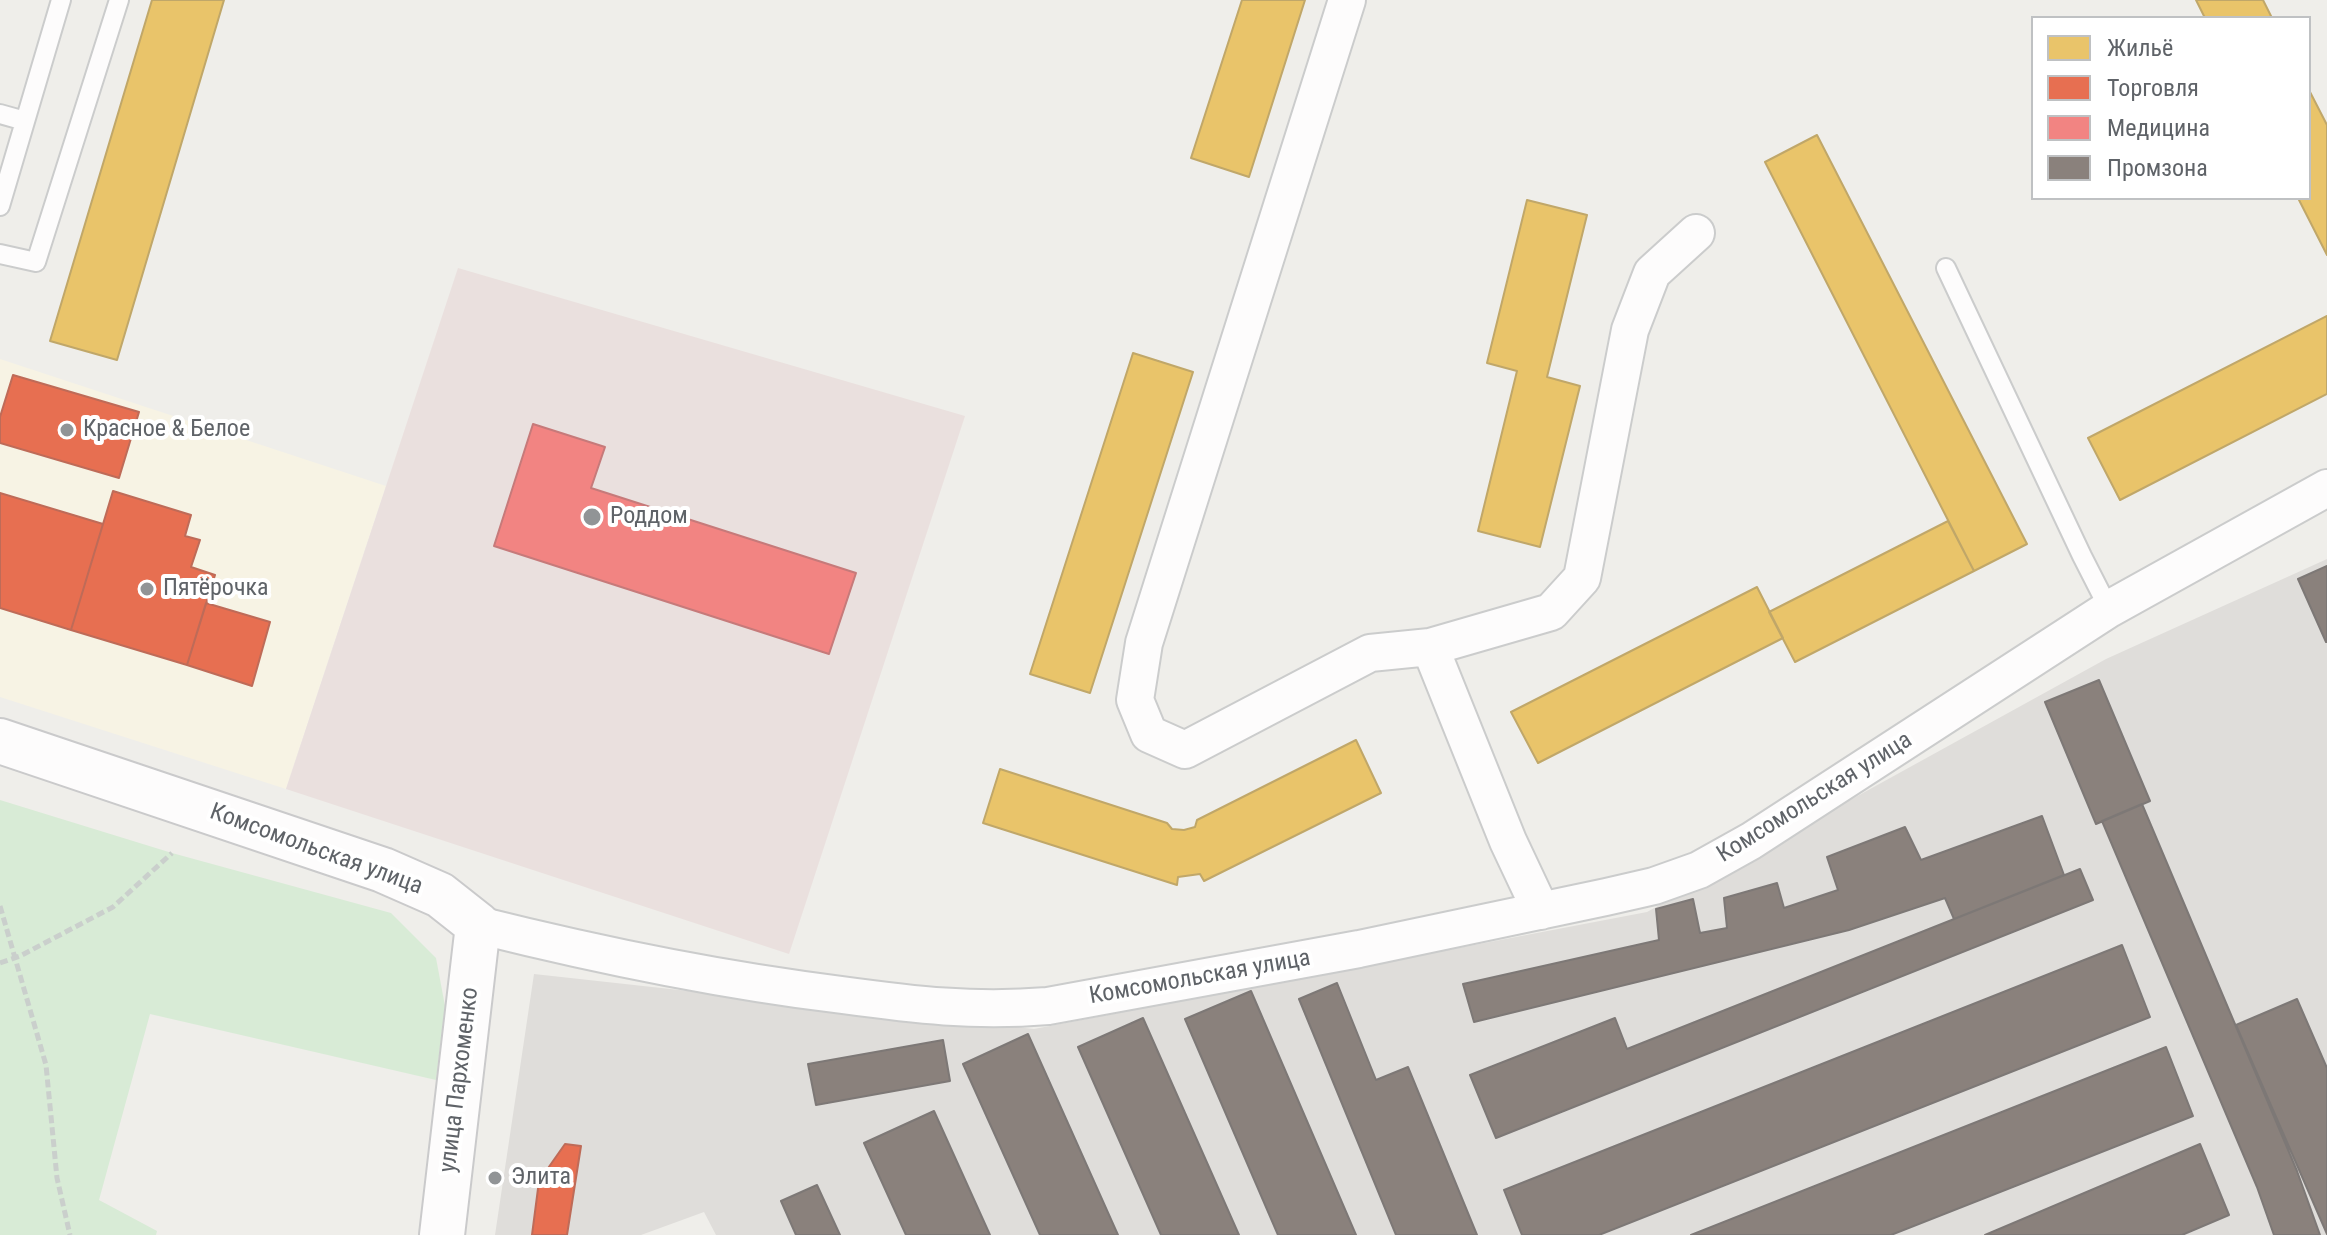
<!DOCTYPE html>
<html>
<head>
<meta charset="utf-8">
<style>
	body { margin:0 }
	#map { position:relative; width:2327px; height:1235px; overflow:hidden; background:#efeeea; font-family:"Roboto Condensed",sans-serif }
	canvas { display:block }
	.legend { position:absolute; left:2031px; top:16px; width:280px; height:184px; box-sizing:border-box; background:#fff; border:2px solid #bfc1c3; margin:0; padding:10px 14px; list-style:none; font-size:24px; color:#5f6368 }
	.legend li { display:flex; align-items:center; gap:16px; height:40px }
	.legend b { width:40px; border:2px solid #bfc1c3 }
</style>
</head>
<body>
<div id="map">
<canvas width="2327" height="1235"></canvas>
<ul class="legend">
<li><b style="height:22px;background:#e9c46a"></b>Жильё</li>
<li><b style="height:22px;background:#e76f51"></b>Торговля</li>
<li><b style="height:22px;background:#f28482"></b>Медицина</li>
<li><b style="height:22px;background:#8a817c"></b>Промзона</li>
</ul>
</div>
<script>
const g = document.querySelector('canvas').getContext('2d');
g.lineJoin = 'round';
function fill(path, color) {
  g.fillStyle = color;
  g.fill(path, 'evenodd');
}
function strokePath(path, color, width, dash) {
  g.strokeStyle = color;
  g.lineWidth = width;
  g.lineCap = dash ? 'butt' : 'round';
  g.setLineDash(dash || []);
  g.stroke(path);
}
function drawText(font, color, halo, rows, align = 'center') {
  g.font = font + ' "Roboto Condensed",sans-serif';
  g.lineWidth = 8;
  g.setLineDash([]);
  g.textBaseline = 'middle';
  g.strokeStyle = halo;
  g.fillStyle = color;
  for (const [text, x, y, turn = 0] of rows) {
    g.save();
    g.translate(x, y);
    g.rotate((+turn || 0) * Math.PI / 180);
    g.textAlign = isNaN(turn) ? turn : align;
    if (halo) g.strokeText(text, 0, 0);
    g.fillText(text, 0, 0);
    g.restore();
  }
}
fill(new Path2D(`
	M0 359 386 486 286 789 0 697Z`), '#f7f3e4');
fill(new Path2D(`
	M2327 559V1235H716L704 1212 641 1235H495L534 974 1034 1029 1647 912 2106 659Z`), '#dfddda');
fill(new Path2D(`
	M458 268 965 416 789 954 286 789Z`), '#eae0de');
fill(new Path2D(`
	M0 800 172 853 391 913 436 958 445 1006 436 1080 150 1014 99 1200 157 1231 156 1235H0Z`), '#d8ebd6');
const homes = new Path2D(`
	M152 0H224L117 360 50 341Z
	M1242 0H1305L1249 177 1191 158Z
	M2196 0H2263L2272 18H2205Z
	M2309 90 2327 125V255L2298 198H2309Z
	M1817 135 2027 544 1974 571 1765 162Z
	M1527 200 1587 215 1547 377 1580 386 1540 547 1478 531 1517 371 1487 363Z
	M2327 316V394L2120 500 2088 438Z
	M1133 353 1193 372 1090 693 1030 674Z
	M1948 521 1974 571 1795 662 1769 612Z
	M1757 587 1783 638 1538 763 1511 712Z
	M1356 740 1381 793 1204 881 1200 874 1178 877 1177 885 983 823 1000 769 1167 823 1172 829 1184 830 1195 827 1197 820Z`);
fill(homes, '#e9c46a');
strokePath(homes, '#c0a769', 2);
const shops = new Path2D(`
	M13 375 139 412 119 478 0 443V417Z
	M113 491 191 515 185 536 200 540 191 567 215 575 187 665 71 630Z
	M0 493 103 524 71 630 0 608Z
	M206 603 270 622 252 686 187 665Z
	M565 1144 581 1146 567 1235H532L539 1181Z`);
fill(shops, '#e76f51');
strokePath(shops, '#be6b58', 2);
const health = new Path2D(`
	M533 424 605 447 591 488 856 573 829 654 494 546Z`);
fill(health, '#f28482');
strokePath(health, '#c67a7a', 2);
const industry = new Path2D(`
	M2327 566V642H2326L2298 579Z
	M2099 680 2150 801 2096 824 2045 702Z
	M2142 804 2297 1171 2320 1235H2274L2257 1187 2102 821Z
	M2042 816 2064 875 1954 919 1945 898 1849 930 1474 1022 1463 984 1659 940 1656 909 1693 899 1700 933 1727 928 1724 898 1777 883 1784 908 1838 890 1827 857 1905 827 1921 860Z
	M2080 869 2093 900 1496 1138 1470 1075 1615 1018 1627 1049Z
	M2122 945 2150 1017 1599 1235H1522L1504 1190Z
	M1337 983 1376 1080 1408 1067 1477 1235H1396L1299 999Z
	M1251 991 1356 1235H1278L1185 1019Z
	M2297 999 2327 1068V1234L2236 1025Z
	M1143 1018 1239 1235H1161L1078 1047Z
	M1028 1034 1118 1235H1040L963 1064Z
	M943 1040 950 1081 816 1105 808 1064Z
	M2166 1047 2193 1116 1891 1235H1691Z
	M934 1111 990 1235H906L864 1143Z
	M2200 1144 2229 1215 2182 1235H1985Z
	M817 1185 840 1235H796L781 1201Z`);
fill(industry, '#8a817c');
strokePath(industry, '#7d7876', 2);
const lane = new Path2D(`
	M0 114 25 121
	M0 206 61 0
	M0 254 36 262 119 0
	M1946 268 2082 556 2109 609`);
const street = new Path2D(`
	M1347 0 1144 643 1135 700 1149 734 1185 750 1370 653 1430 647 1551 612 1582 578 1630 330 1652 273 1696 233
	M1430 647 1508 841 1541 911
	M478 925C598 955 719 980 842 995 915 1005 974 1012 1048 1006L1359 949 1606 897 1654 886 1699 870 1751 841 2109 609 2327 488`);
const secondary = new Path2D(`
	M0 741 383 870 440 895 478 925 442 1235`);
strokePath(lane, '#cbcccc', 22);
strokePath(street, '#cbcccc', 40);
strokePath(secondary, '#cacacb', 48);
strokePath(new Path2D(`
	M0 906 46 1065 57 1178 70 1235
	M0 963 20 956 113 907 172 853`), '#cacfcc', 5, [8, 4]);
strokePath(lane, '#fdfcfc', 18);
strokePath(street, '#fdfcfc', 36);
strokePath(secondary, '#fdfcfc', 44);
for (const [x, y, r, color] of [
	[67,430,8,"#919496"],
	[592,517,10,"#919496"],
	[147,589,8,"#919496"],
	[495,1178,8,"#919496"]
]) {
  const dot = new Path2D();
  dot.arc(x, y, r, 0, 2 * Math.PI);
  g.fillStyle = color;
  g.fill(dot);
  strokePath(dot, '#fff', 3);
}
drawText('24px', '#5f6368', '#fff', [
	["Красное & Белое",83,430],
	["Роддом",610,517],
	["Пятёрочка",163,589],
	["Элита",511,1178]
], 'left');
drawText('24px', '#5f6368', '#fff', [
	["Комсомольская улица",1815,798,-32],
	["Комсомольская улица",316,850,20],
	["Комсомольская улица",1200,978,-10],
	["улица Пархоменко",460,1080,-83]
]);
</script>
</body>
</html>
